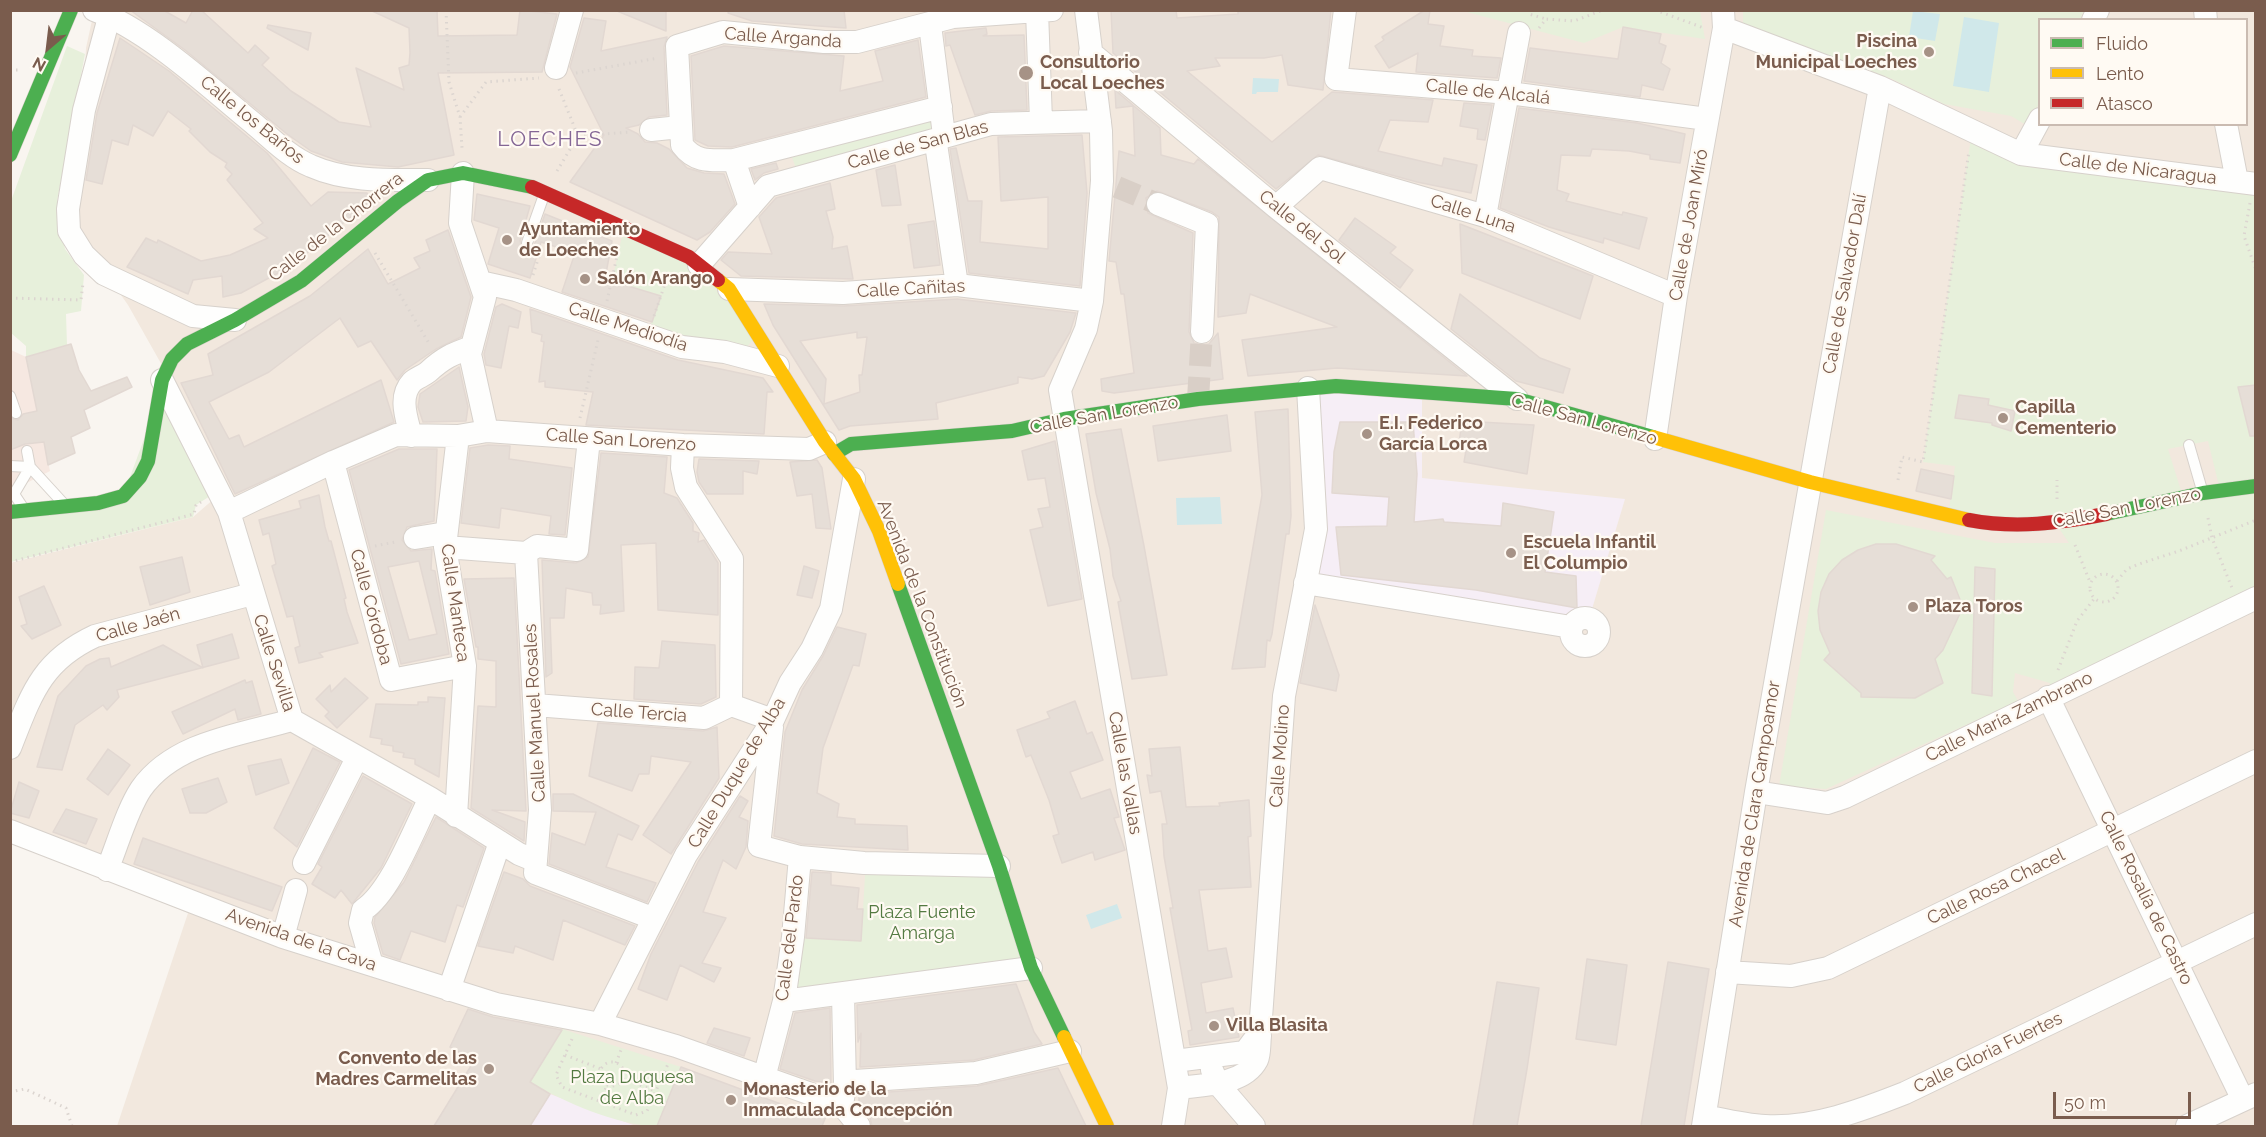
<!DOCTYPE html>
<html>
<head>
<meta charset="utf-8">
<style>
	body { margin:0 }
	#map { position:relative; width:2266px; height:1137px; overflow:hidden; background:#f9f5f0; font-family:Raleway,sans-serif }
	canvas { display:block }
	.frame { position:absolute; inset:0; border:12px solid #7a5c4d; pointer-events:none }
	.legend { position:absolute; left:2038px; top:18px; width:210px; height:108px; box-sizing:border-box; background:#fffaf3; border:2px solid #cabbb1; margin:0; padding:8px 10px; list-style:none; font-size:18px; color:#7a5c4d }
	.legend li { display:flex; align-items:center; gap:12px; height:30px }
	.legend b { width:30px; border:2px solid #cabbb1 }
	.north { position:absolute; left:18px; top:18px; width:60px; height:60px; -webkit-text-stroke:4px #fffaf3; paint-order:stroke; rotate:208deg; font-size:16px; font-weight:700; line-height:24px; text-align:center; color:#7a5c4d }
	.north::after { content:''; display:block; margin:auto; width:21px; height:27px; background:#7a5c4d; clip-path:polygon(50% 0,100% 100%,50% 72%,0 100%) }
	.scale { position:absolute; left:2053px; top:1092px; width:138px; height:27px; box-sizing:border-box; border:3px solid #7a5c4d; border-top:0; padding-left:8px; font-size:18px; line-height:21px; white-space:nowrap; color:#7a5c4d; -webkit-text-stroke:4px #fffaf3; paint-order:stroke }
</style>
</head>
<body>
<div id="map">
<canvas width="2266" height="1137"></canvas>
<div class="frame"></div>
<ul class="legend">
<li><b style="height:8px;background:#4caf50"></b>Fluido</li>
<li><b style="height:8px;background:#ffc107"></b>Lento</li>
<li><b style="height:8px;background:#c62828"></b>Atasco</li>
</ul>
<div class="north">N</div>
<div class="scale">50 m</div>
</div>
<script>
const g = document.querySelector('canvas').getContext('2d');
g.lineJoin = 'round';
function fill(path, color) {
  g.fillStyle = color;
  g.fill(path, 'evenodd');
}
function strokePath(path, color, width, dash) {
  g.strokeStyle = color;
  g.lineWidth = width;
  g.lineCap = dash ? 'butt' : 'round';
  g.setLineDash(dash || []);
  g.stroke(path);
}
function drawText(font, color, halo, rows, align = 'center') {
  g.font = font + ' Raleway,sans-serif';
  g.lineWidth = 4.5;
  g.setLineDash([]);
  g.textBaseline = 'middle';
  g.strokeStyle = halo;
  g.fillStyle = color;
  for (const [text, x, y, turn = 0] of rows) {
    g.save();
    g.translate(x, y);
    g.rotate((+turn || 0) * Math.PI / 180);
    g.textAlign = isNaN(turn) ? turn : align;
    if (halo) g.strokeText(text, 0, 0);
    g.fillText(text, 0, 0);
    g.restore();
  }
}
fill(new Path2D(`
	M94 11H2255V1126H117L188 913 11 841 10 563 193 517 215 498 172 383 128 305 77 233 86 48ZM2040 20H2246V124H2040Z`), '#f2e8de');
fill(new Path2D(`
	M11 350 26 357 50 471 11 491Z`), '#f6e8e1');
fill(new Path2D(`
	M1308 388 1422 391V478L1625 499 1592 609 1577 608 1571 627 1305 583Z
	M550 1094 636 1126H530Z`), '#f6eef6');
fill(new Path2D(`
	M1463 11H1700L1705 39 1623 27 1584 43Z
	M1743 11H2084L2080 19 2040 20 2039 103 2028 126 2011 116 1944 104 1892 79 1743 24Z
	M67 46 85 54 57 201 65 249 84 275 81 311 66 314 67 345 26 357V346L11 333V201Z
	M941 107 944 135 799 177 788 146Z
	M1972 131 2021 154 2255 184V599L2048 697 2050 683 2015 673 2013 692 2018 701 1826 789 1779 786 1826 510 1995 543H2069L2056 524 1948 516 1955 466 1923 462ZM2208 441 2220 490 2183 497 2168 449Z
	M624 227 684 256 758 334 739 356 647 335 660 295 612 281Z
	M158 401 218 491 196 505 193 517 11 562 10 512 123 496Z
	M861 863 999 866 1031 968 784 1001 793 937 861 941 865 876Z
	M562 1029 681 1067 657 1126C618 1126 564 1102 530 1082Z`), '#e7f0db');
fill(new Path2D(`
	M1913 11 1940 14 1935 41 1909 37Z
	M1964 17 1999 23 1989 92 1953 86Z
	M1253 78 1279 79 1278 92H1257L1256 94H1252Z
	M1220 497 1222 524 1177 525 1176 498Z
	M1117 904 1122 918 1091 929 1086 915Z`), '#d0e8ea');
const building = new Path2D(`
	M130 10H163L186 23 193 10H201L248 53 255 45 269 58 262 65 291 91 339 122 371 127 356 68 404 90 399 68 409 65 410 53 409 28 370 10H437L438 36 517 35 520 10 557 14 542 72 438 73 454 155 398 167 342 162 311 151 287 134 185 50Z
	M617 10H666V31L617 11Z
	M729 10H844L846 28 752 21 728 13Z
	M1111 10H1176L1177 18 1238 14V10H1331L1323 90 1288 85 1282 55 1264 58H1215L1220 66 1187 71 1272 142 1332 92 1433 100 1428 122 1390 120 1378 151 1442 166 1444 158 1477 165 1471 193 1417 182 1318 155 1276 189 1113 53Z
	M1425 10H1430L1428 24 1444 26 1440 46 1473 50 1472 56 1501 58 1497 78 1416 72 1418 53 1389 68 1375 46 1384 40 1382 37Z
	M584 18 606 21 601 51 667 37 664 47 667 115 649 117 639 125 626 128 638 134 645 142 657 143 669 149 687 168 704 173 724 174 735 204 710 232 697 240 570 182 604 135 570 67Z
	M268 25 311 33 308 50 267 28Z
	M1623 27 1661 34 1659 43 1666 46 1661 63 1670 69 1663 90 1642 85 1640 97 1524 81 1530 48 1618 59Z
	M986 28 987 34 983 36 1024 35 1027 110 991 111 975 115 950 45 946 46 945 33Z
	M120 38 169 71 267 153 311 206 328 192 367 193 370 201 291 266 241 293 223 297 222 276 193 280 188 294 127 267 146 238 157 243 158 240 201 261 230 255 268 238 254 229 263 223 227 180 232 174 225 167 227 163 210 152 189 131 191 129 168 111 153 136 133 125 128 145 112 140 102 184 86 180 97 113Z
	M918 40 926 97 732 147 708 146 695 140 691 56 724 46 844 56 840 91 883 81 875 51Z
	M1115 90 1160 128 1161 155 1194 164 1198 159 1467 376 1337 368 1248 376 1242 340 1337 327 1250 294 1246 313 1218 317 1219 217 1212 212 1157 191 1146 198 1148 213 1193 233 1189 332 1194 343 1202 345 1209 344 1218 333 1223 379 1114 393 1102 391 1101 379 1134 373 1124 294H1121L1116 262 1109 261 1119 151 1135 156 1133 106 1116 108Z
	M1464 103 1492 105 1485 140 1477 139 1478 129 1460 126Z
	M1519 108 1637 123 1685 134 1680 163 1650 159V155L1629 151 1592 149 1590 156 1561 155 1557 190 1569 194 1566 201 1622 215 1623 212 1647 218 1639 249 1604 238 1603 243 1549 227 1500 208Z
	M1082 135 1087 193 1080 286 969 273 950 149 956 148 968 201H982L980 242 1048 249V197L1001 201 998 137Z
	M776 163 778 169 764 173 755 180 751 169Z
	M895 165 901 205 882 206 876 170Z
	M830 183 835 209 826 211 833 237 832 249 847 246 853 279 741 276 721 260 728 252 772 254 759 217 776 198Z
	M477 194 530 206 520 241 524 250H529L534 246 545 214 612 241 605 279 661 296 652 322 562 292 575 253 541 242 530 278 488 264 499 228 474 220Z
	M1355 218 1396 247 1390 253 1413 270 1400 288 1339 240Z
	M934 221 940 265 914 268 908 225Z
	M1460 224 1593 276 1580 319 1462 273Z
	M448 230 471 297 461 337 436 349 405 370 397 380 371 341 358 347 340 318 269 372 209 402 229 439 239 435 244 447 381 380 394 422 235 494 181 383 213 375 208 354 310 296 368 249 388 284 420 268 414 258 430 251 426 240Z
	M1460 294 1540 358 1570 369 1563 393 1516 381 1451 329Z
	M957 299 1076 313 1070 332 1044 376 1032 379 1018 377V383L936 403 938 419 850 426 839 430 773 325 764 304 844 306ZM857 332V338L867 337 862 375H859L860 392 824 404 826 379 800 341Z
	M502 304 521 312 518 328 509 326 501 368 486 365 484 354 496 307Z
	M530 309 678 360 763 378 773 392H767L764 434 586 425 593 392 545 387V381L539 382 544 342 541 341 542 335 532 332Z
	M71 344 79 370 91 391 127 377 132 387 84 410 90 428 71 437 75 453 48 465 44 442 25 444 10 450V418L18 420 23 414 37 411 26 357Z
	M459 367 468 407 466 421 423 422 418 407 420 394Z
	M2256 385V436H2250L2238 387Z
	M1959 395 1989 399 1988 405 2015 411 2011 431 1992 425V423L1955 418Z
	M1288 409 1291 516 1289 534H1286L1272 634 1270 641 1267 640 1265 667 1232 669 1262 495 1255 412Z
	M1227 415 1231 451 1158 461 1153 426Z
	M1462 421 1534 425 1527 474 1464 462 1467 445 1459 443Z
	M1340 422H1413L1417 474 1414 522 1443 519 1444 522 1501 526 1503 503 1554 512 1545 572 1576 576 1577 608 1476 590 1341 575 1336 527 1387 526 1389 497 1332 493 1334 452Z
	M1121 429 1144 546 1167 675 1132 679 1118 602 1121 601 1113 576 1110 549 1096 493 1086 434Z
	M1055 441 1082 599 1048 606 1030 530 1043 527 1038 509 1050 507 1045 478 1028 480 1022 451Z
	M488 445 510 446 509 459 572 468 565 535 549 534 551 516 501 508 499 528 461 523 470 448Z
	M399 449H437L434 521 407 527 402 540 411 551 432 549 431 570 435 571 449 654 401 664 349 470ZM419 561 437 634 409 640 388 567Z
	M601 453 667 457 664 493 677 498 693 523V531L699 533 698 542 704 540 718 563V615L658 610 656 543 621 545 624 611 600 614 601 605H593L592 593 566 588 564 618H550L552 673 546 677 542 560 576 563 588 557Z
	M699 459 759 461 757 474 743 471V494H707L699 482 697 472Z
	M817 460 822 468 831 529 816 528 812 494 797 496 790 462Z
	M1921 469 1954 476 1951 499 1916 491Z
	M319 495 325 527 329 541H331L346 598 344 599 347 612 358 643 319 653 323 657 299 663 295 648 300 646 293 616 287 617 272 566 276 564 269 533 263 535 259 520 301 508 299 501Z
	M1876 544H1896L1935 556 1931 560 1947 579 1951 577 1963 607 1943 650 1935 659 1943 683 1915 698 1861 697V693L1824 660 1830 653 1820 630 1818 611 1821 592 1829 574 1842 560 1858 550Z
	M182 557 190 592 150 605 140 567Z
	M804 566 819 571 812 598 797 595Z
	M1975 567 1995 569 1992 696 1972 693Z
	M514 578 526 811 492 810 525 822 524 841 471 808 478 706 496 707V661L478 659V647H476L464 579Z
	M44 586 61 625 32 639 21 626 27 624 19 597Z
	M1315 605 1339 675 1336 691 1300 683Z
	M837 627 866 634 859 666 853 665 823 748 817 793 839 804 837 817 855 819V824L907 826 908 850 802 844 774 836 785 732 802 690 823 656Z
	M232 634 239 658 117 690 119 697 107 710 103 705 75 725 62 770 37 767 58 696 86 666 100 659 109 658 111 667 163 645 203 668 197 645Z
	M662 641 715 645 716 697 701 704 634 699 635 667 659 668Z
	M345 678 368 698 337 728 325 716 329 712 316 699 330 685 331 692Z
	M245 680 246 683 252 681 261 714 238 720 235 709 183 734 172 712Z
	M428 697 445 698 439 777 415 764V759L403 757 404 753 393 751V746L381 744 382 739 370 737 376 704 418 705V702H428Z
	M1075 701 1087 734 1092 732 1103 760 1070 772 1081 799 1110 789 1119 817 1114 818 1125 850 1095 860 1093 852 1062 863 1053 836 1059 834 1049 800 1031 755 1026 757 1017 730 1050 718 1047 712Z
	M598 723 703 731 717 727 719 778 671 854 643 835 691 762 651 756 649 774H639L632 791 589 776Z
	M1180 747 1186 807 1220 806 1219 803 1249 800 1251 836 1248 837 1251 887 1199 890 1208 951 1226 948 1232 977 1201 983 1206 1013 1233 1008 1239 1037 1190 1045 1188 1031 1192 1030 1170 908H1173L1164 856 1162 824H1167L1161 791 1150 793 1147 775 1152 776 1149 749Z
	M313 748 340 762 297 847 274 828Z
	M108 749 130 765 108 795 87 779Z
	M281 759 289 783 256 795 248 766Z
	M363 776 412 804 381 868 352 904 341 890 335 898 312 884 322 867 318 864Z
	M218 778 227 802 206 813H190L182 789Z
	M19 782 39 791 29 818 10 813Z
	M553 794H573L639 826 632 840 618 834 606 867 656 883 647 902 549 864 552 833 585 845 596 812 553 811Z
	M740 796 748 801 739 817 748 821 746 847 736 869 723 860 703 912 726 918 702 963 721 968 714 982 680 965 667 1000 638 989 651 954 698 862Z
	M66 809 97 819 86 844 53 832Z
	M436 817 484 848 463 907 457 905 445 942 411 931 400 960 383 954 374 923 375 917 404 882Z
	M143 838 282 887 272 911 134 864Z
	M504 872 523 879 530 886 635 926 625 945 563 920 553 960 515 946 513 953 478 946Z
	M812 872 831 873V885L859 888 857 909H863L861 941 806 938Z
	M1587 959 1627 965 1616 1045 1576 1039Z
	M1668 962 1709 969 1684 1126H1641Z
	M1497 982 1539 988 1527 1069 1517 1126H1473Z
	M1016 984 1034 1032 1042 1044 974 1060 860 1067 861 1033 858 1042 857 1005Z
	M830 1008 831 1083 815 1081 780 1069 795 1013Z
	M468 1009 493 1017 562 1030 530 1082 550 1094 530 1126H434L474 1061 450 1047Z
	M714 1028 750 1038 744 1056 707 1043Z
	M681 1067 797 1110 799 1104 827 1114 822 1126H657Z
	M1058 1068 1086 1126H872L870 1118 859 1104V1094L977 1086Z`);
fill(building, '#e6ded7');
strokePath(building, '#e2d8d2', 1.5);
strokePath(new Path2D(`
	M1117 187 1158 204
	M1198 399 1202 332`), '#d9cfc7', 22, [22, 11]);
const lane = new Path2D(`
	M527 243 544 195
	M10 396 16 413
	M2189 445 2202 490
	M27 451 30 467 63 503
	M10 466 30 467 14 494 22 506`);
const street = new Path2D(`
	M94 10C148 30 208 86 253 123 271 138 289 157 311 166 347 182 389 180 428 180
	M111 10 84 110 68 209 69 231 84 255 104 274 193 316 235 320
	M1086 10 1101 131 1102 181 1092 301 1086 329 1060 390 1179 1088 1173 1126
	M1345 10 1336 79 1509 93 1707 119
	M2205 10 2206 20
	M1037 11 1041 121
	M2093 20 2098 10
	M930 25 944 135 936 144 957 285
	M1724 28 1880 87 2021 154 2256 184
	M1090 52 1276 207 1517 399
	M556 68 572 10
	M2226 124 2237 181
	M651 130 680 127
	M2021 154 2040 119
	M734 160C713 160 696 164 682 145L677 46 723 32 824 42H857L953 17 1052 10
	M1158 204 1207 224 1202 332
	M750 207 734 160 941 107
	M1276 207 1320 168 1485 216 1676 296
	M1485 216 1519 33
	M699 265 768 186 991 124 1100 121
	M480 282 516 290 682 347 725 352 778 366
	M729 289 843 293 957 285 1092 301
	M162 380 229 512 292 720 430 798 519 854 536 861
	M487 431 683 445 809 449 825 442
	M411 436C407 419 398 397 412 382 416 378 423 376 428 372 443 358 452 354 472 347
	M1655 439 1676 296 1724 28 1723 10
	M683 445 682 468 686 487 732 559 731 705
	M333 462 391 680 465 666
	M229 512 333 462 396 435 458 436
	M415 538 446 533
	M445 547 526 553
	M526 553 540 810 535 873 652 918
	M526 553 537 546 577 550 589 439
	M1305 583 1571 627
	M1571 632a14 14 0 1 1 28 0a14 14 0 1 1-28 0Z
	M2048 697 2243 1100
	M535 705 704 718 731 705 773 720
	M10 748C31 695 41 661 95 636L252 594
	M1756 792 1827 803 1845 797 2256 598
	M456 816 465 666 445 547 458 436 487 431 470 354 485 297 460 223 463 173
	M10 831 283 937 496 1004 600 1024 676 1046 842 1105 845 1086 855 1081 976 1073 1070 1051
	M800 857 864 863 999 866
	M304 863 357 758
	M107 870C117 846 127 810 141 789 174 742 240 735 292 720
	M283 937 296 890
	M372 965 360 923 363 910C391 892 414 829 430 798
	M1727 972 1791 976 1828 968 2256 761
	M449 990 500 842
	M843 994 845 1086
	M784 1001 1031 968
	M600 1024 686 855 773 720 790 683 812 649 831 609 854 479
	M1175 1061 1245 1052 1260 1032 1284 696 1316 529 1308 388
	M1212 1070 1218 1084 1254 1126
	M764 1078 784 1001 793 937 800 857 759 846 772 727
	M1179 1088C1203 1085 1244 1085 1257 1060 1260 1053 1259 1043 1260 1036
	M842 1105 859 1126
	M1705 1116C1725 1120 1745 1125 1765 1126 1812 1129 1862 1110 1905 1093L2256 924
	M1703 1126 1756 792 1880 87
	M2187 1126 2256 1094`);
const fast = new Path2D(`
	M10 155 71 10
	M834 454 851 444 1012 431 1064 419 1198 399 1336 386 1517 399 1653 437
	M10 512 98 503 123 496 140 477 148 461 162 380 172 359 187 344 235 320 301 281 398 201 428 180 463 173 532 187
	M2106 514 2203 493 2256 486
	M898 584 999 866 1031 968 1064 1037`);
const slow = new Path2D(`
	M718 280 729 289 825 442 854 479 879 531 898 584
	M1653 437 1810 482 1969 520
	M1064 1037 1107 1126`);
const jam = new Path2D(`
	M532 187 689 257 718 280
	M1969 520C2016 529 2059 523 2106 514`);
strokePath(lane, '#d7d1cb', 12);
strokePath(street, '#d7d1cb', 24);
strokePath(fast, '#d9d2cb', 15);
strokePath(slow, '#d9d2cb', 15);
strokePath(jam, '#d9d2cb', 15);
strokePath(new Path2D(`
	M446 10 449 82 460 117 462 148
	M1528 10 1529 14 1546 19
	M1655 10 1704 28
	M1539 28 1546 19 1574 21 1603 10
	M10 70H19
	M576 73 658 58
	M460 117 486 82 539 78
	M578 136 630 132
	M557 171 578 136 559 89
	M2250 203 2244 236 2256 270
	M375 253 430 345
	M533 275 541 250
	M10 298 81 300 83 283
	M607 301 618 252
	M654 316 668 275
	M580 418 598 340
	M1898 480 1902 457 1923 462 1969 151
	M2057 499V480
	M2208 518 2212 538 2232 588
	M2075 545 2090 582
	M375 546 395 542
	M10 562 194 514 196 505 201 502
	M2090 588a14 14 0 1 1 28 0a14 14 0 1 1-28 0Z
	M2117 581 2127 569 2139 564 2179 551 2256 520
	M2058 670 2077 621 2094 599
	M572 1039 556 1075 562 1087 636 1115 647 1111 668 1064
	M565 1055 601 1069
	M600 1074a12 12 0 1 1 24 0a12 12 0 1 1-24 0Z
	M616 1063 621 1050
	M623 1079 656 1091
	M10 1092 25 1089 66 1108 72 1126
	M601 1101 607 1085`), '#dcd5d0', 3, [1.5, 4.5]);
strokePath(lane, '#fefefd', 10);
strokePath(street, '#fefefd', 22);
strokePath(fast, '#4caf50', 14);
strokePath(slow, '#ffc107', 14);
strokePath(jam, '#c62828', 14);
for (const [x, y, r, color] of [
	[1929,52,6,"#a69286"],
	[1026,73,8,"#a69286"],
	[507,240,6,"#a69286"],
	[585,279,6,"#a69286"],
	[2003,418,6,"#a69286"],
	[1367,434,6,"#a69286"],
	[1511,553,6,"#a69286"],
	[1913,607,6,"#a69286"],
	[1214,1026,6,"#a69286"],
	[489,1069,6,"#a69286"],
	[731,1100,6,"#a69286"]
]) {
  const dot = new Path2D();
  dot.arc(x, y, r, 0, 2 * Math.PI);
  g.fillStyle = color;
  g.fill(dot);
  strokePath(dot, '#fffaf3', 2);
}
drawText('18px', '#7a5c4d', '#fffaf3', [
	["Calle Arganda",783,38,4],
	["Calle de Alcalá",1488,92,6],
	["Calle los Baños",252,120,39],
	["Calle de San Blas",918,145,-15],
	["Calle de Nicaragua",2138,169,7],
	["Calle Luna",1473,214,18],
	["Calle de Joan Miró",1689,225,-80],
	["Calle de la Chorrera",336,227,-38],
	["Calle del Sol",1302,227,39],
	["Calle de Salvador Dalí",1845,284,-80],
	["Calle Cañitas",911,289,-3],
	["Calle Mediodía",628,327,18],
	["Calle San Lorenzo",1104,415,-10],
	["Calle San Lorenzo",1584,420,15],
	["Calle San Lorenzo",621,440,4],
	["Calle San Lorenzo",2127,508,-11],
	["Calle Manteca",455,603,82],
	["Avenida de la Constitución",922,604,69],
	["Calle Córdoba",371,607,75],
	["Calle Jaén",138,625,-16],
	["Calle Sevilla",274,663,72],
	["Calle Manuel Rosales",535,713,-93],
	["Calle Tercia",639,713,4],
	["Calle María Zambrano",2009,717,-26],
	["Calle Molino",1280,756,-86],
	["Calle Duque de Alba",737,773,-59],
	["Calle las Vallas",1125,773,80],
	["Avenida de Clara Campoamor",1755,804,-81],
	["Calle Rosa Chacel",1996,887,-26],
	["Calle Rosalía de Castro",2146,898,64],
	["Calle del Pardo",790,938,-83],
	["Avenida de la Cava",301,940,19],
	["Calle Gloria Fuertes",1988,1053,-26]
]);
drawText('bold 18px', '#7a5c4d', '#fffaf3', [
	["Piscina",1917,42,"right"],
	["Municipal Loeches",1917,63,"right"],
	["Consultorio",1040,63],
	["Local Loeches",1040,84],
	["Ayuntamiento",519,230],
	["de Loeches",519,251],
	["Salón Arango",597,279],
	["Capilla",2015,408],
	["Cementerio",2015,429],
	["E.I. Federico",1379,424],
	["García Lorca",1379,445],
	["Escuela Infantil",1523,543],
	["El Columpio",1523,564],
	["Plaza Toros",1925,607],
	["Villa Blasita",1226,1026],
	["Convento de las",477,1059,"right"],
	["Madres Carmelitas",477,1080,"right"],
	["Monasterio de la",743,1090],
	["Inmaculada Concepción",743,1111]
], 'left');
drawText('18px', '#537a41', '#fffaf3', [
	["Plaza Fuente",922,913],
	["Amarga",922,934],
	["Plaza Duquesa",632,1078],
	["de Alba",632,1099]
]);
g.letterSpacing = '1.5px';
drawText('21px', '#846695', '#fffaf3', [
	["LOECHES",550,140]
]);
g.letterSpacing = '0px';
</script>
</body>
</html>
